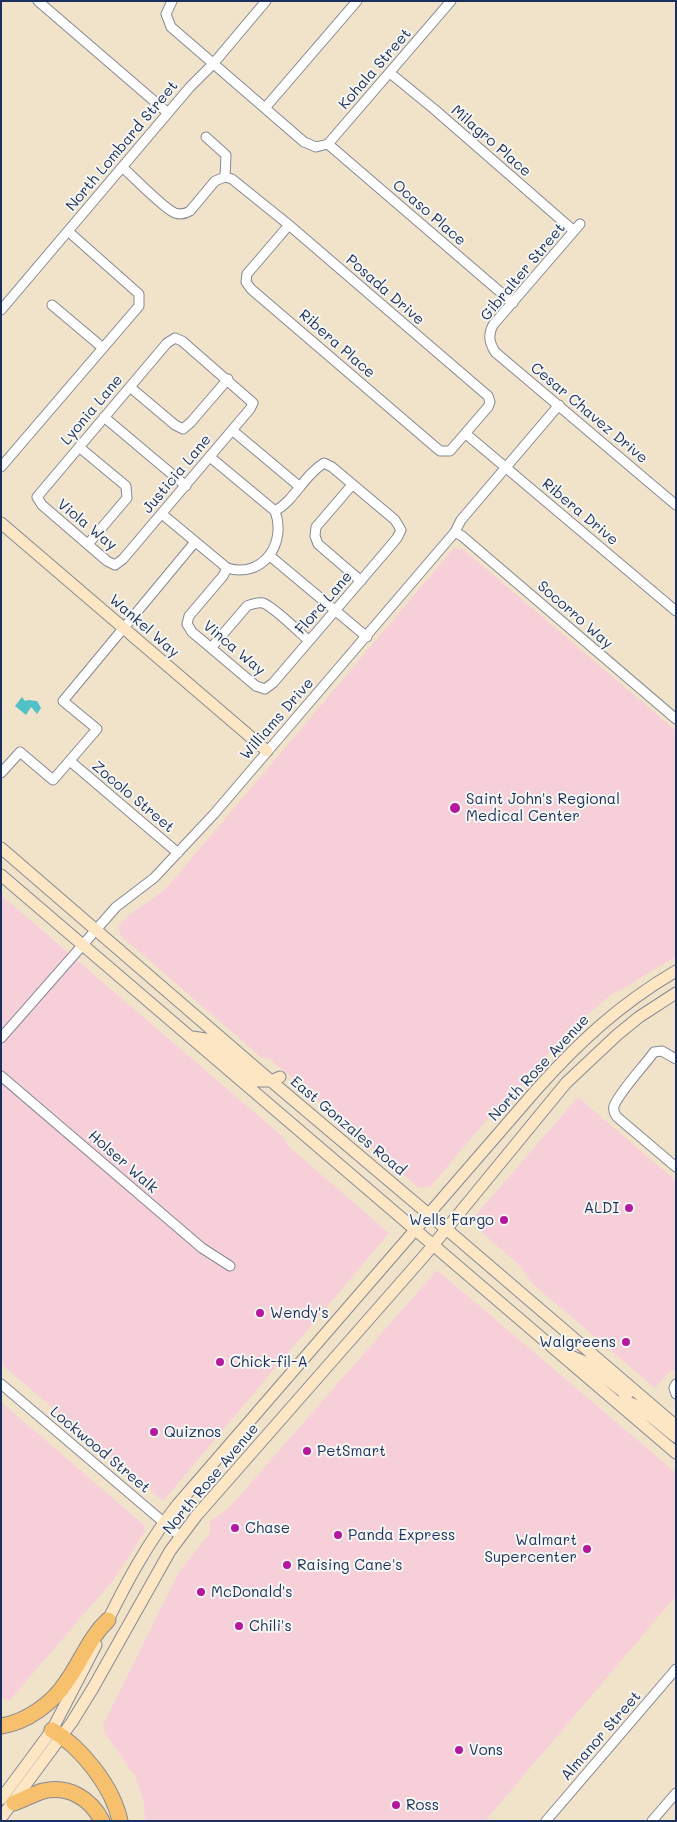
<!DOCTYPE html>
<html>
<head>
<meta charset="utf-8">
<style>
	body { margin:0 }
	#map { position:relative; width:677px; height:1822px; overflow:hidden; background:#f0e3c9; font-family:Mali,sans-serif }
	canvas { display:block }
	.frame { position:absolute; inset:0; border:2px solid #1b2f5e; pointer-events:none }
</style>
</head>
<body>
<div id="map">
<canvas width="677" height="1822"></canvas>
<div class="frame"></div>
</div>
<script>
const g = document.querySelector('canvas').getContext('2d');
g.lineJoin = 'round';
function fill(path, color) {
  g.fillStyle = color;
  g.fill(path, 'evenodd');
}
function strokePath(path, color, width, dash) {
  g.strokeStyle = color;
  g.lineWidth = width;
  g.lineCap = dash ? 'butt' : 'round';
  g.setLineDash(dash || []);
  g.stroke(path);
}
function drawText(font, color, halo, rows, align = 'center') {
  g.font = font + ' Mali,sans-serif';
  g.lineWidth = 4;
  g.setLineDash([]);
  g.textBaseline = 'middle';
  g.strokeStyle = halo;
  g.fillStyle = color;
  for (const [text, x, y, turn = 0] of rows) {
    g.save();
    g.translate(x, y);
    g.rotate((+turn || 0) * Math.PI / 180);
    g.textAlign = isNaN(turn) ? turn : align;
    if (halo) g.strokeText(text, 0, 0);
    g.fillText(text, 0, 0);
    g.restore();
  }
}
fill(new Path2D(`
	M454 548 464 550 676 731V957L656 968 630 985 612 994 568 1031 510 1099 490 1116 430 1187 419 1188 269 1058H262L120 935 119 925 130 914 159 894 169 885Z
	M1 895 283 1137 288 1146 389 1233 163 1501 1 1364Z
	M578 1097 676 1181V1369L669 1372 655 1388 534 1285 519 1265 477 1228 476 1215Z
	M437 1270 676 1473V1596L485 1821H145L144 1803 135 1776 105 1733 103 1725 179 1572 210 1533V1521L228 1509Z
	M1 1402 144 1525 145 1531 115 1578 10 1700 1 1698Z`), '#f6cfd9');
fill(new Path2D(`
	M22 697 25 701 28 700 37 701 41 708 37 714 31 707 26 715 15 706Z`), '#52c0c7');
const street = new Path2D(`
	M38 1 168 113
	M172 1 166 14 171 27 304 142 316 147 328 144 451 1
	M390 73 434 109 574 231
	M265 108 357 1
	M206 137 226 155 225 177 232 179 289 225 488 396 490 402 488 407 450 451H440L251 289 246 282 247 274 289 225
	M328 144 513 303
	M123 168C134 177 164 209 175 213 181 215 185 214 190 211L215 181 225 177
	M580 224 493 325C488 335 489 342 495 352L676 505
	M52 305 103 348
	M1 310 190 87 213 64 266 1
	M175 338 182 341 253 403 250 409 123 559 115 565 107 561 42 505 37 497 167 343Z
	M130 387 175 425 183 429 191 422 228 379
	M104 417 186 486
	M232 430 300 487
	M466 434 676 611
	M79 447 126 486 127 498 88 544
	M1 467 139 306V294L69 232
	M352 485 316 527 315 536 318 544 361 581
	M162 514 227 568C263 579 287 543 275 511L210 457
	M455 532 462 536 676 719
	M270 556 367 637
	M227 568 223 576 189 616 187 624 192 632 256 686 265 689 273 683 387 550 397 538 401 530 395 520 332 467 324 463C304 475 295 500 275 511
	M211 648 247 606C252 604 257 602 263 603 274 607 299 632 309 641
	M70 761 178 853
	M1 773 20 752 53 780 97 729 63 701 195 542
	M1 1038 116 907 154 878 214 814 455 532 461 520 559 405
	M676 1059 662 1051 654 1052C644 1066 620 1091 614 1106 613 1110 614 1113 617 1117L676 1167
	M1 1076 202 1248 230 1266
	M1 1384 181 1537
	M676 1384 674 1388 676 1394
	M546 1821 676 1669
	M652 1821 676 1793`);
const secondary = new Path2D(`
	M1 523 267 751
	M1 848 271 1081 458 1239 676 1426
	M1 875 676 1453
	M192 1037 206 1039 255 1081H271L280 1077
	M566 1354 585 1362 623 1392 628 1393 632 1388
	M619 1404 622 1401C636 1400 663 1428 676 1437
	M105 1626C126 1583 148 1542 178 1504L537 1089C580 1041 620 1004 676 971
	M1 1799 52 1730 96 1645
	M1 1818 72 1722 93 1688 170 1551 197 1515 425 1255 566 1083 617 1035 639 1017 676 993`);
const highway = new Path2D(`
	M1 1726C27 1722 53 1703 67 1681 82 1660 89 1638 108 1620
	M52 1730C81 1747 113 1787 120 1821
	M14 1803C23 1800 33 1794 43 1791 69 1785 91 1799 102 1821`);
strokePath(street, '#868994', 11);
strokePath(secondary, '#868994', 13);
strokePath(highway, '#868994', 17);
strokePath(street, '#fff', 9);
strokePath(secondary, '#fce6c4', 11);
strokePath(highway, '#f7c06c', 15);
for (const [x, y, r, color] of [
	[455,808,6,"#b5179e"],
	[629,1208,5,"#b5179e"],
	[504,1220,5,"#b5179e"],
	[260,1313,5,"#b5179e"],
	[626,1342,5,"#b5179e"],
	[220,1362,5,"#b5179e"],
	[154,1432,5,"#b5179e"],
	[307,1451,5,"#b5179e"],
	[235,1528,5,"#b5179e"],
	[338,1535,5,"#b5179e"],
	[587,1549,5,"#b5179e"],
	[287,1565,5,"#b5179e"],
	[201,1592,5,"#b5179e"],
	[239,1626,5,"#b5179e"],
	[459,1750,5,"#b5179e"],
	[396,1805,5,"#b5179e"]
]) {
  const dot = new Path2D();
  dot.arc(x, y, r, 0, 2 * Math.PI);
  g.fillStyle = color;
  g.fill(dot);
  strokePath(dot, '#f6f6f2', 2);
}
drawText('15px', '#1b2f5e', '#f6f6f2', [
	["Kohala Street",375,69,-49],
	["Milagro Place",491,141,41],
	["North Lombard Street",122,146,-50],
	["Ocaso Place",429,213,41],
	["Gibralter Street",523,272,-50],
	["Posada Drive",385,290,41],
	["Ribera Place",337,344,41],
	["Lyonia Lane",92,410,-50],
	["Cesar Chavez Drive",589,413,40],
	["Justicia Lane",177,474,-50],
	["Ribera Drive",580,512,40],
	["Viola Way",87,525,39],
	["Flora Lane",324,603,-49],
	["Socorro Way",575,615,41],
	["Wankel Way",144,626,41],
	["Vinca Way",234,648,40],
	["Williams Drive",277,719,-49],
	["Zocolo Street",133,797,40],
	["North Rose Avenue",539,1068,-47],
	["East Gonzales Road",348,1126,40],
	["Holser Walk",123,1162,41],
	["Lockwood Street",100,1450,40],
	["North Rose Avenue",211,1479,-50],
	["Almanor Street",601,1736,-49]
]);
drawText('15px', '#1b2f5e', '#f6f6f2', [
	["Saint John's Regional",466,799],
	["Medical Center",466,816],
	["ALDI",619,1208,"right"],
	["Wells Fargo",494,1220,"right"],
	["Wendy's",270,1313],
	["Walgreens",616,1342,"right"],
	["Chick-fil-A",230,1362],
	["Quiznos",164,1432],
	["PetSmart",317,1451],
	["Chase",245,1528],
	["Panda Express",348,1535],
	["Walmart",577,1540,"right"],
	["Supercenter",577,1557,"right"],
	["Raising Cane's",297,1565],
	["McDonald's",211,1592],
	["Chili's",249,1626],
	["Vons",469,1750],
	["Ross",406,1805]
], 'left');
</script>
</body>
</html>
